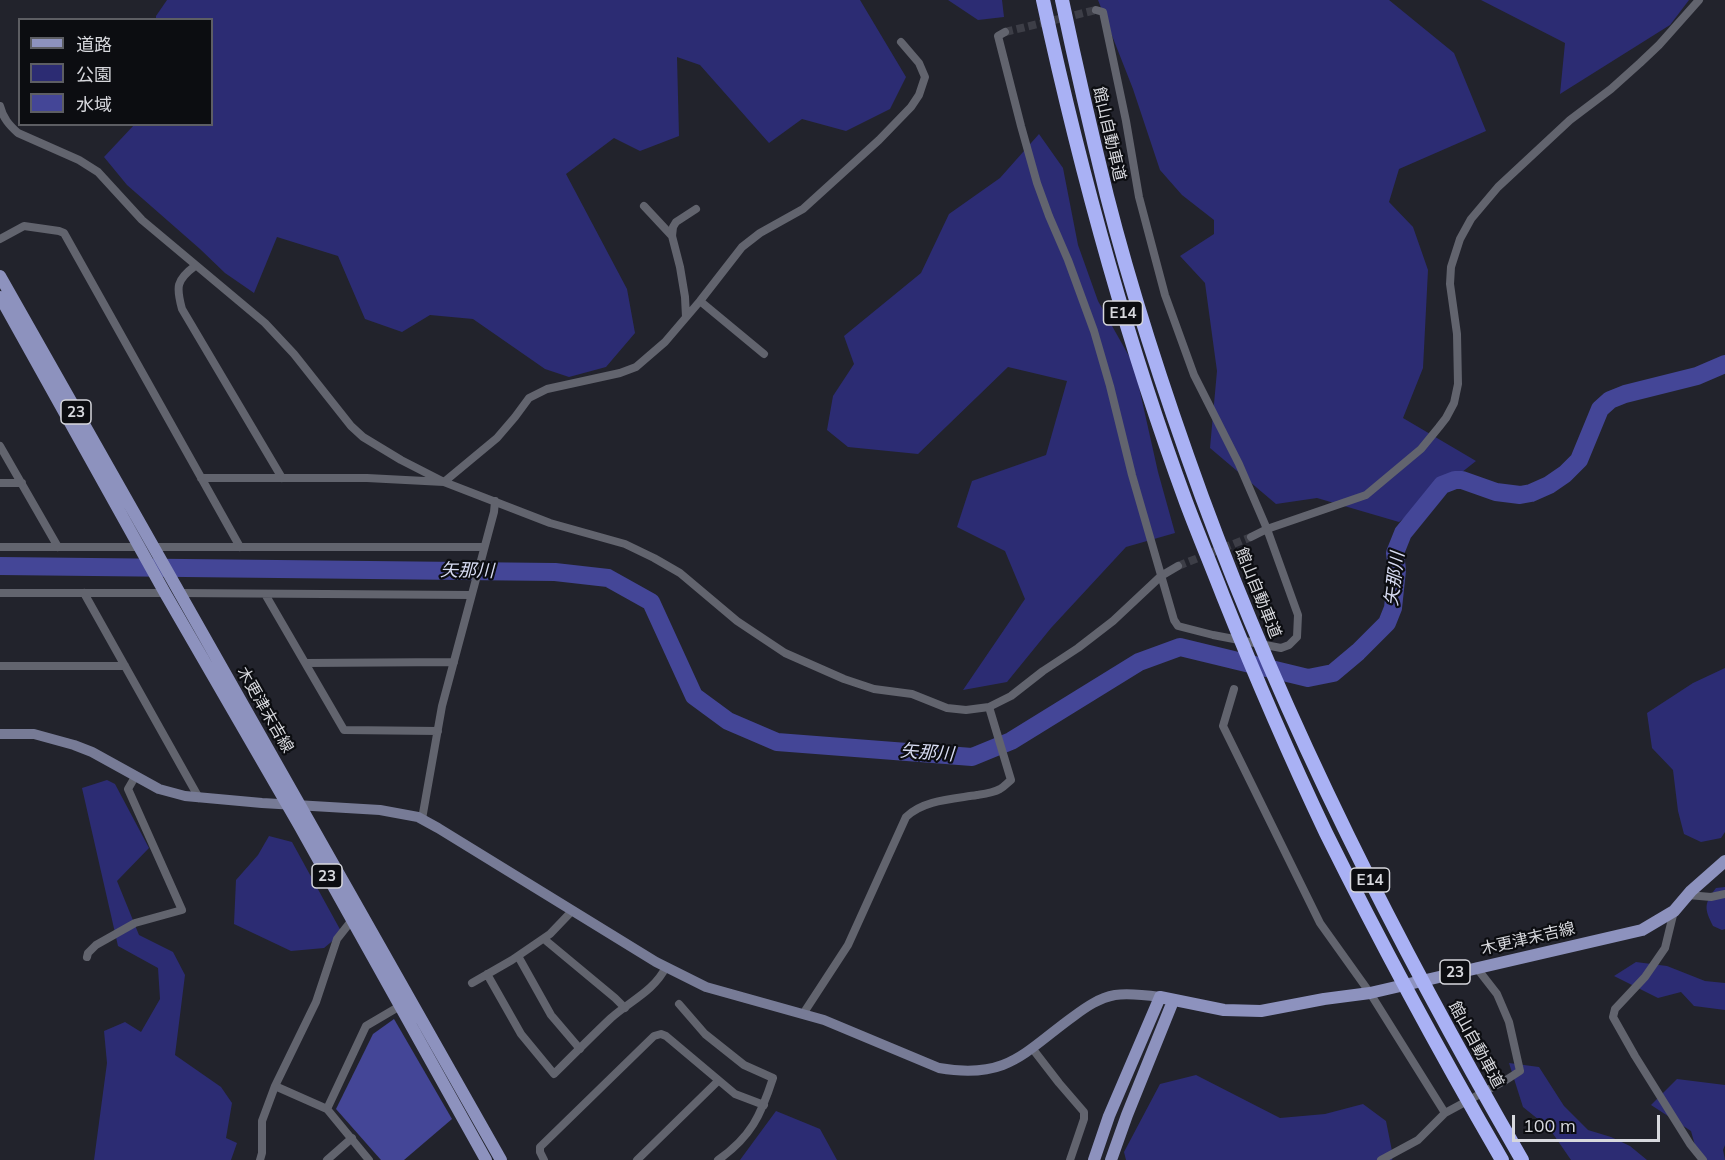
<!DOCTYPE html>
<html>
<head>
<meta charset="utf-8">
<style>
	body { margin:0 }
	#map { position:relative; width:1725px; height:1160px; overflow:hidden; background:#22232c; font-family:Mulish,"Noto Sans JP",sans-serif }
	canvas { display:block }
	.legend { position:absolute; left:18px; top:18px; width:195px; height:108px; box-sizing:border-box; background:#0c0d11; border:2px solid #5d5e63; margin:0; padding:8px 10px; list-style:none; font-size:18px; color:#d7d8dd }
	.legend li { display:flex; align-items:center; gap:12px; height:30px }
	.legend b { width:30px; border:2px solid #5d5e63 }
	.scale { position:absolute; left:1512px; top:1115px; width:148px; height:27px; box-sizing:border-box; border:3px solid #d7d8dd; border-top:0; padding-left:8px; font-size:18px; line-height:21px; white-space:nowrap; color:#d7d8dd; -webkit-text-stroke:4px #0c0d11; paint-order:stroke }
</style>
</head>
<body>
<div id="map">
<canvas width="1725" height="1160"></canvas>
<ul class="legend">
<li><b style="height:8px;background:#8d92be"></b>道路</li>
<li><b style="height:16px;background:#2c2c73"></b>公園</li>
<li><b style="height:16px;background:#444697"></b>水域</li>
</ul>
<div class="scale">100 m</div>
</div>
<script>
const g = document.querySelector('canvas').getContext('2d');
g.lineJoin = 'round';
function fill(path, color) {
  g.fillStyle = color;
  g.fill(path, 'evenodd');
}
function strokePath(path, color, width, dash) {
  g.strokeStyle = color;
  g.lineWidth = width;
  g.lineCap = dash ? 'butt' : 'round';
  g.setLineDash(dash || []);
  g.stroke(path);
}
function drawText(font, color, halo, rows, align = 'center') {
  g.font = font + ' Mulish,"Noto Sans JP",sans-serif';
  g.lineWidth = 4.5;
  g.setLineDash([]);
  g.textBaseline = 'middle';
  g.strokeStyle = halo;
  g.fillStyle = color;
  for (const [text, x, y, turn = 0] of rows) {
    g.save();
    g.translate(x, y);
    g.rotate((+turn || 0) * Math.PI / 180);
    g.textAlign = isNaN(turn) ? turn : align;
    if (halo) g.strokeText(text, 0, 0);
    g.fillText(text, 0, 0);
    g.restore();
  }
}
fill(new Path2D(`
	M167 0H860L906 77 890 109 846 131 802 119 769 143 700 65 677 57 679 136 640 151 614 138 566 174 627 289 635 333 606 367 569 377 545 369 473 319 430 315 402 332 365 319 338 256 277 237 254 293 225 273 200 249 127 185 104 157 134 125 212 124V20L156 19V16Z
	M948 0H1002L1004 17 978 20Z
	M1098 0H1389L1454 53 1486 131 1399 169 1389 202 1413 227 1428 270 1423 368 1403 418 1476 461 1399 522 1317 498 1276 504 1210 448 1217 371 1205 283 1180 256 1214 234V220L1182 195 1160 170 1133 89Z
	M1481 0H1689L1670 25 1560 94 1565 43Z
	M1039 134 1063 168 1078 245 1098 301 1134 365 1158 472 1175 533 1126 547 1051 628 1007 682 963 690 1025 599 1005 551 957 527 972 481 1046 455 1067 381 1008 367 918 454 848 447 827 430 833 396 854 364 844 336 921 273 949 214 1000 178Z
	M1725 668V832L1721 838 1701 842 1684 834 1678 811 1673 770 1652 748 1647 713 1693 683Z
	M107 780 115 784 149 848 117 881 139 935 173 952 185 975 175 1055 221 1087 232 1103 226 1138 237 1143 231 1160H94L107 1063 104 1031 125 1022 141 1032 160 999 158 968 118 946 82 788Z
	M269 836 292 842 342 933 324 948 291 951 234 924 236 880 258 855Z
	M1725 887V929L1722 930 1713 926C1704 908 1704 904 1716 888Z
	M1636 962 1667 966 1705 981 1725 983V1010L1694 1006 1681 992 1658 998 1614 976Z
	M1509 1063 1539 1067 1564 1106 1588 1130 1611 1137 1630 1146 1647 1160H1571L1549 1128 1523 1107Z
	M1196 1075 1280 1118 1325 1114 1363 1104 1386 1121 1393 1156 1392 1160H1126L1124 1152 1160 1084Z
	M1677 1079 1725 1085V1145L1723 1150 1725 1160H1699L1691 1131 1651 1105Z
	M776 1111 820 1129 837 1160H740Z`), '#2c2c73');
fill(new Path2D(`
	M394 1019 452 1119 404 1160H381L336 1109 373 1034Z`), '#444697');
strokePath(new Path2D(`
	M0 566 555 572 608 578 651 602 694 696 728 721 777 742 972 757 1011 741 1139 662 1180 647 1308 678 1333 673 1358 652 1387 623 1393 608 1397 570 1395 553 1403 533 1442 485 1455 480H1462L1496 492 1520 495 1531 493 1549 485 1565 474 1579 460 1600 409 1610 400 1625 394 1697 376 1725 364`), '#444697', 18);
strokePath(new Path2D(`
	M1005 32 1096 10
	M1178 566 1251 537`), '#3d3e47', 8, [8, 4]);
strokePath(new Path2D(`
	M1005 32 998 36 1021 126 1037 183 1049 216 1068 260 1094 331 1110 386 1132 475 1174 620 1178 626 1213 635 1281 648 1289 645 1297 637 1298 615 1267 529 1239 464 1194 375 1165 295 1139 197 1126 121 1103 12 1096 10
	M0 106C3 118 9 125 18 133L79 160 98 172 142 220 265 323 294 354 351 426 363 437 401 460 444 482 550 523 625 544 654 558 680 573 737 621 785 653 844 679 874 689 912 694 947 708 966 710 989 707 1011 696 1043 671 1078 648 1113 621 1161 576 1178 566
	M644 206 672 236
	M0 239 24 226 59 231 64 233 240 547
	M195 266C176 280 176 287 182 309L282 478
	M700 301 764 354
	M686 317 685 297 680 267 672 236 673 227 676 222 696 209
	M0 446 58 547
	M201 478H367L444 482 497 438 515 417 529 398 547 389 620 373 636 367 665 342 700 301 742 247 760 233 803 209 879 140 911 107 919 95 925 77 919 63 901 42
	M0 483H22
	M1251 537 1267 529 1366 495 1421 449 1439 427 1446 418 1454 403 1458 384 1457 334 1450 284 1451 267 1460 239 1471 219 1498 187 1570 120 1611 89 1640 63 1659 45 1699 0
	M0 547H141
	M153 547H484
	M0 593H166
	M84 593 199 798
	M178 593 471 595
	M265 594 344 730 438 731
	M306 663 454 662
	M0 666H125
	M1234 689 1223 726 1320 923 1370 993 1445 1113
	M422 819 442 706 494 512 495 501
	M1688 895 1711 897 1725 894
	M1674 911 1665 948 1645 977 1615 1009 1613 1017 1635 1056 1690 1144 1703 1160
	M544 939 615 998 625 1008
	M518 956 551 1015 580 1049
	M87 957 88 953 96 945 135 923 182 910 128 789 135 777
	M487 974 521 1034 554 1074C573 1055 592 1036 611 1018 630 1001 654 991 666 967
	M472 983 512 960 550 934 572 911
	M679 1004 705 1034 744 1065 773 1078C761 1115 751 1137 718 1160
	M803 1014 848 945 906 817C923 800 953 799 977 795 984 794 993 793 1000 789 1004 787 1007 783 1011 780L989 707
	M1032 1048 1059 1083 1084 1112V1119L1070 1160
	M275 1086 327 1109
	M260 1160 262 1153V1121L275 1086 316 1002 337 939 352 920
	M327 1160 352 1138
	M369 1160 327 1109 366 1026 400 1006
	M544 1160 540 1152V1147L654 1036 661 1034 666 1036 735 1094 764 1105
	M637 1160 718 1081
	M1381 1160 1418 1140 1445 1113 1506 1080 1520 1071 1509 1022 1497 994 1476 967`), '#62646e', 8);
strokePath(new Path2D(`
	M0 734H34L74 745 92 752 159 789 185 796 262 803 380 810 418 817 438 828 656 962 706 987 824 1020 939 1068C1008 1080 1024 1052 1074 1016 1086 1007 1099 998 1115 995 1130 993 1145 995 1160 997`), '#777b96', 10);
strokePath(new Path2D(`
	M0 276 501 1160
	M0 297 165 593 299 825 486 1160
	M1094 1160 1109 1116 1160 997 1224 1010 1261 1011 1324 999 1370 993 1642 930 1674 911 1691 891 1725 861
	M1111 1160 1127 1115 1173 1001`), '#8d92be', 12);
strokePath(new Path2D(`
	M1043 0C1080 170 1126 339 1186 502 1198 534 1211 565 1223 596 1255 676 1289 755 1326 833 1381 944 1440 1053 1502 1160
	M1062 0C1076 66 1091 131 1107 196 1133 298 1166 398 1202 497 1287 728 1399 947 1522 1160`), '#a9b1f4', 14);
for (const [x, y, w] of [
	[1123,313,39],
	[76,412,30],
	[327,876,30],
	[1370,880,39],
	[1455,972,30]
]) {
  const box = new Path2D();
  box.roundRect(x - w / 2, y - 12, w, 24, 4.5);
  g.fillStyle = '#0c0d11';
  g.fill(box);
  strokePath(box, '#d7d8dd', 1.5);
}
drawText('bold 15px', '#d7d8dd', null, [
	["E14",1123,313],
	["23",76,412],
	["23",327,876],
	["E14",1370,880],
	["23",1455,972]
]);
drawText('16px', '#d7d8dd', '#0c0d11', [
	["館山自動車道",1109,134,77],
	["館山自動車道",1258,593,68],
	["木更津末吉線",265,710,60],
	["木更津末吉線",1528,939,-13],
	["館山自動車道",1476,1045,61]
]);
drawText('italic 18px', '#d7dbf2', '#0c0d11', [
	["矢那川",467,571,1],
	["矢那川",1395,579,-83],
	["矢那川",927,753,4]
]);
</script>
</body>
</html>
